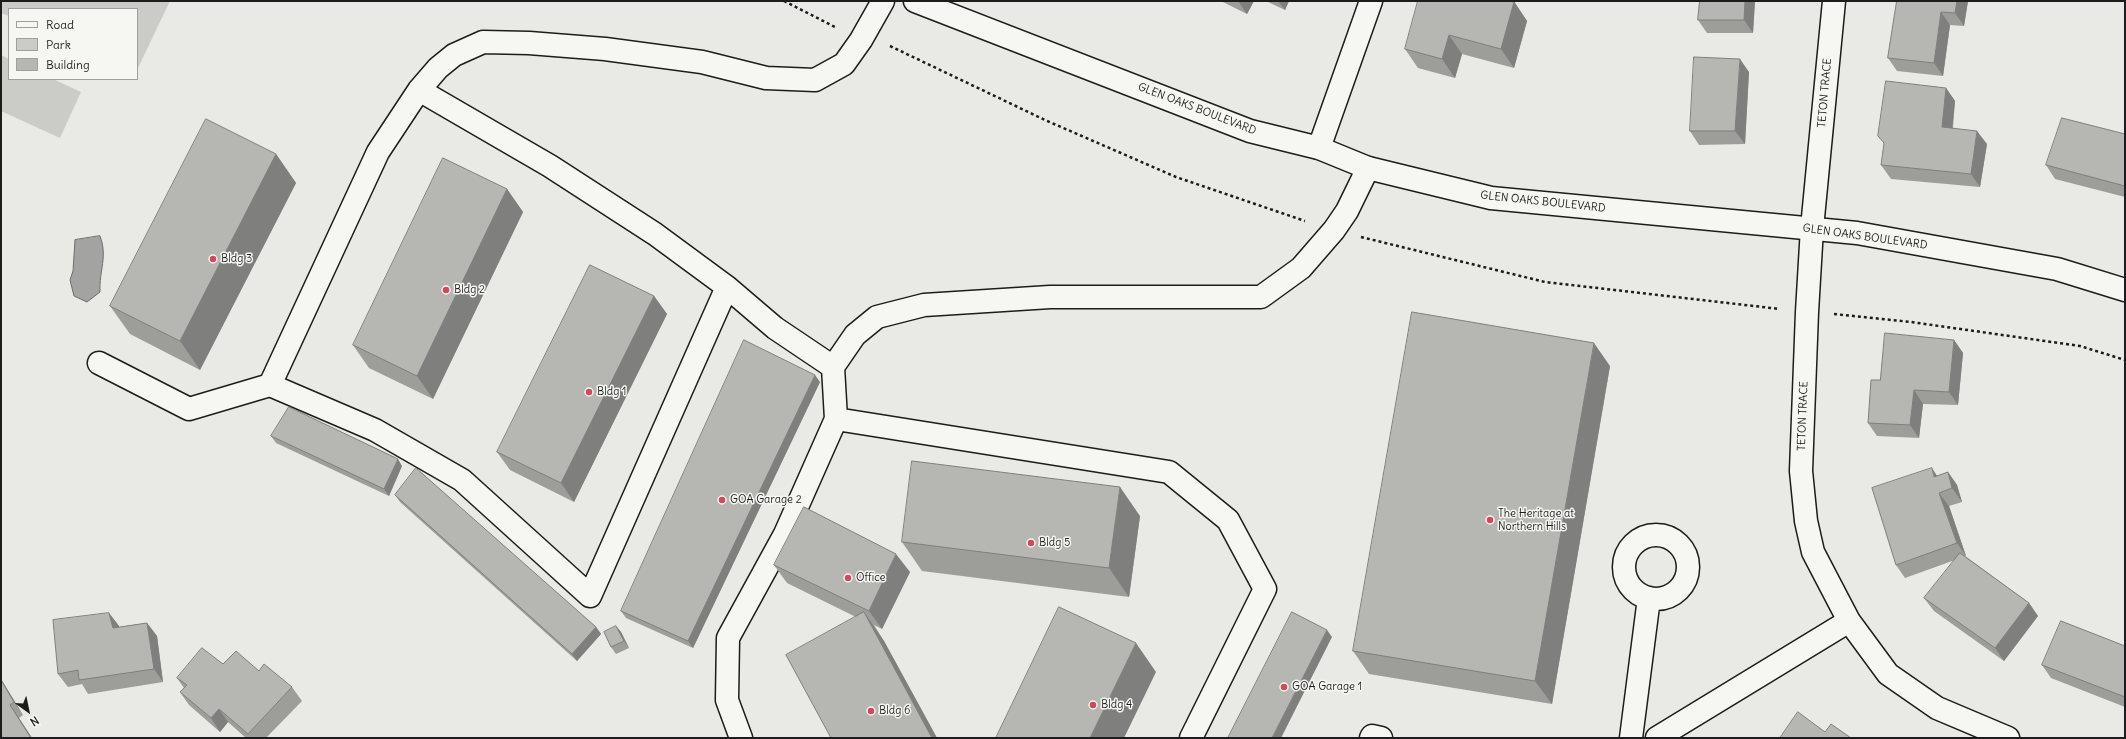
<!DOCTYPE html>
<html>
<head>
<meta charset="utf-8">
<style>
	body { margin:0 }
	#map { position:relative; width:2126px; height:739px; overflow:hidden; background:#e9e9e5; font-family:Delius,sans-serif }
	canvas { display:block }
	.frame { position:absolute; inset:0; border:2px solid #1c1c1c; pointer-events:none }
	.legend { position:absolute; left:8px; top:8px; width:130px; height:72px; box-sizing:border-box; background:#f6f6f2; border:1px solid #9f9f9c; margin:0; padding:5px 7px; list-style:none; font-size:12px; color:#1c1c1c }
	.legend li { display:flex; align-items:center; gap:8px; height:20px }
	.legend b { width:20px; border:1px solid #9f9f9c }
	.north { position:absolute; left:8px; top:691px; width:40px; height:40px; -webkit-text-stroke:3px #f6f6f2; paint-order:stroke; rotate:147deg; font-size:11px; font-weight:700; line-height:16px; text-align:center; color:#1c1c1c }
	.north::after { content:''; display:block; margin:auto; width:14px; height:18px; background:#1c1c1c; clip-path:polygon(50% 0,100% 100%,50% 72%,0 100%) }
</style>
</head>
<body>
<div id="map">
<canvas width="2126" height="739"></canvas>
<div class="frame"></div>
<ul class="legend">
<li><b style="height:5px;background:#f6f6f2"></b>Road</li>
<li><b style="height:11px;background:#cbcbc7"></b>Park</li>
<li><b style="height:11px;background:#b6b6b3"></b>Building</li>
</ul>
<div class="north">N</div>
</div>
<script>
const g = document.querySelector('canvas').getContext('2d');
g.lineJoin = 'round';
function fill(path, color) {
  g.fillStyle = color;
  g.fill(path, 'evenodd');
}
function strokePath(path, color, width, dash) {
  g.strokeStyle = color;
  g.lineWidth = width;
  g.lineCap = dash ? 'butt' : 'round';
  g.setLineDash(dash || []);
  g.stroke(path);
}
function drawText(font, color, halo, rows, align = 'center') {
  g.font = font + ' Delius,sans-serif';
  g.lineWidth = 3;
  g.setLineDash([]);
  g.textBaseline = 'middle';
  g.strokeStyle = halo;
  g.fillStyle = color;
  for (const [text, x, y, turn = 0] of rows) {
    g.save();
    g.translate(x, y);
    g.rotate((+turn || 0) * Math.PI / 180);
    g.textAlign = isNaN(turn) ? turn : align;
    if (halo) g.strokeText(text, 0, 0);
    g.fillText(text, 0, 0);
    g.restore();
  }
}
fill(new Path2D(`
	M1 1H170L137 70V9H9V16L1 13Z
	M1 55 9 59V79H53L81 92 60 138 1 111Z`), '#cbcbc7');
const water = new Path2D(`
	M100 236C108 257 99 270 100 292L87 302 74 296 70 280 73 271 75 240Z`);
fill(water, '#a3a3a1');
strokePath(water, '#6d6d6c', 1);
const minor = new Path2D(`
	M1834 1 1812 228 1807 312 1801 471 1806 521 1813 552 1849 621 1888 674 1937 708 2008 738
	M419 90 550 166 655 234 727 287 775 328 833 367
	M1319 148 1371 1
	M99 363 189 409 270 385 375 430 462 480 590 596 727 287
	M270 385 378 152 419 90 438 68 454 55 483 42 529 43 605 49 702 62 766 78 815 80 844 64 861 40 883 1
	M836 419 833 367 855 335 877 317 924 305 1050 297H1261L1301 268 1334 230 1347 211 1368 168
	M1624 567a32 32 0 1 1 64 0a32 32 0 1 1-64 0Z
	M741 738 727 700 728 638 785 534 836 419 1169 472 1228 520 1265 589 1191 738
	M1371 738 1372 736 1381 738
	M1631 738 1649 598
	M1657 738 1849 621`);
const major = new Path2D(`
	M915 1 1250 131 1319 148 1368 168 1491 198 1857 233 2057 269 2125 290`);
strokePath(minor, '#1c1c1c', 25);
strokePath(major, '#1c1c1c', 25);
strokePath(new Path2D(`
	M784 1 837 28
	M890 46 1045 120 1176 177 1305 221
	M1361 237 1545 282 1780 309
	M1834 314 1911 322 2080 346 2125 360`), '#1c1c1c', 2.5, [3, 3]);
strokePath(minor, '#f6f6f2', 22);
strokePath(major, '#f6f6f2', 22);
fill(new Path2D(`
	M1221 1H1254L1247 14Z
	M1266 1H1289L1285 10Z
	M1700 1H1755L1753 33H1707L1698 20Z
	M1897 1H1968L1964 26 1950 25 1943 76 1897 71 1888 58Z
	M1515 3 1527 21 1514 68 1462 54 1455 78 1418 68 1405 49Z
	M1749 72 1745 144 1699 145 1690 131Z
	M1946 88 1955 101 1953 128 1987 144 1980 187 1891 179 1881 165Z
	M2125 134V197L2055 179 2046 165Z
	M276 154 296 183 200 370 130 334 110 306Z
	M507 189 523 212 433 399 369 368 353 345Z
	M654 296 667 314 574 502 510 470 497 452Z
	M1954 340 1963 353 1958 405 1923 404 1919 438 1877 436 1868 423 1880 380Z
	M1610 366 1552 704 1369 674 1353 651Z
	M820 382 693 648 626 618 621 611Z
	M271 436 402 466 389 496 276 443Z
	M1948 472 1957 485 1962 502 1949 506 1966 556H1965L2029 603 2038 616 2004 661 1934 611 1924 598 1955 560 1905 578 1896 565 1937 476Z
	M395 495 596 627 601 634 577 661 400 502Z
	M1140 516 1129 597 922 571 902 542Z
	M774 565 910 572 882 629 874 625 884 641 937 738H831L856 617 787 583Z
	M109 613 119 626V627L147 623 157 636 163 682 88 694 82 684 68 687 58 674Z
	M616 626 621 632 629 648 616 654 611 647Z
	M2125 646V707L2051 678 2042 665Z
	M223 664 259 671 292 687 302 701 266 738H246L228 722 220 732 189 705 180 692 184 688 177 678Z
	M1 679 23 715 19 718 32 738H1Z`), '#9d9d9a');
fill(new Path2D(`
	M1238 1H1254L1247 14Z
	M1278 1H1289L1285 10Z
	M1500 1H1515V3L1527 21 1514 68 1501 49Z
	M1745 1H1755L1753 33 1744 20Z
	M1957 1H1968L1964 26 1955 13Z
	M1941 12 1950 25 1943 76 1934 63Z
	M1449 35 1462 54 1455 78 1442 59Z
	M1740 59 1749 72 1745 144 1735 131Z
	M1946 88 1955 101 1951 140 1942 127Z
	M1977 131 1987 144 1980 187 1971 174Z
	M276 154 296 183 200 370 180 341Z
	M507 189 523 212 433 399 417 376Z
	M654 296 667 314 574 502 561 483Z
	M1954 340 1963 353 1958 405 1949 392Z
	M1594 343 1610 366 1552 704 1535 681Z
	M815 375 820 382 693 648 688 641Z
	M1914 390 1923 404 1919 438 1910 425Z
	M398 459 402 466 389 496 384 489Z
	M1932 468 1941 482 1934 477Z
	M1948 472 1957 485 1962 502 1952 488Z
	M1120 487 1140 516 1129 597 1109 568Z
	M1939 493 1949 506 1966 556 1957 543Z
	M896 554 910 572 882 629 869 611Z
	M2029 603 2038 616 2004 661 1995 648Z
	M864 612 884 641 937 738H932Z
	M109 613 119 626 122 642 113 628Z
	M147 623 157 636 163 682 154 669Z
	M616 626 621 632 629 648 624 641Z
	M596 627 601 634 577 661 572 654Z
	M1327 630 1332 637 1281 738H1272Z
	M1136 643 1156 672 1124 738H1090Z
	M1 679 23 715 14 702 1 680Z
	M10 705 19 718 32 738H31Z
	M219 709 228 722 220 732 211 718Z`), '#7f7f7d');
const building = new Path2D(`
	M1418 1H1509L1514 2 1501 49 1449 35 1442 59 1405 49Z
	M1700 1H1745L1744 20H1698Z
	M1897 1H1957L1955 13 1941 12 1934 63 1888 58Z
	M1694 57 1740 59 1735 131H1690Z
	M1886 81 1946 88 1942 127 1977 131 1971 174 1881 165 1884 143 1878 136Z
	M2062 118 2125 134V186L2046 165Z
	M206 119 276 154 180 341 110 306Z
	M443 158 507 189 417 376 353 345Z
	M590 265 654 296 561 483 497 452Z
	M1412 312 1594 343 1535 681 1353 651Z
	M1885 333 1954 340 1949 392 1914 390 1910 425 1868 423 1871 380H1880Z
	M744 340 815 375 688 641 621 611Z
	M289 407 398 459 384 489 271 436Z
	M912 461 1120 487 1109 568 902 542Z
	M416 468 596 627 572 654 395 495Z
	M1932 468 1934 477 1948 472 1952 488 1939 493 1957 543 1896 565 1872 488Z
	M804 507 896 554 869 611 774 565Z
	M1960 553 2029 603 1995 648 1924 598Z
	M1059 607 1136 643 1090 738H996Z
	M864 612 932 738H831L786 655Z
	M1292 612 1327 630 1272 738H1228Z
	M109 613 113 628 147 623 154 669 79 680 78 670 58 674 53 620Z
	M2061 621 2125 646V697L2042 665Z
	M616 626 624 641 611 647 604 632Z
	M202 648 223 664 236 651 259 671 264 664 292 687 248 734 219 709 211 718 180 692 187 685 177 678Z
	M1 680 14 702 10 705 31 738H1Z
	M1798 712 1825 732 1831 724 1851 738H1780Z`);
fill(building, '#b6b6b3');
strokePath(building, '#7f7f7d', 1);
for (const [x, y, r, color] of [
	[213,259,4,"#d1495b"],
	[446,290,4,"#d1495b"],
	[589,392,4,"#d1495b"],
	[722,500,4,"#d1495b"],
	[1490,520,4,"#d1495b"],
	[1031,543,4,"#d1495b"],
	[848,578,4,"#d1495b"],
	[1284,687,4,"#d1495b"],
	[1093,705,4,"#d1495b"],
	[871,711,4,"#d1495b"]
]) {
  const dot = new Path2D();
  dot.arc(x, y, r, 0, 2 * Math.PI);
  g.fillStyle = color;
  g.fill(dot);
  strokePath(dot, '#f6f6f2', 1.5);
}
drawText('11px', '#1c1c1c', '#f6f6f2', [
	["TETON TRACE",1825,93,-85],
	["GLEN OAKS BOULEVARD",1197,109,21],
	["GLEN OAKS BOULEVARD",1543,202,6],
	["GLEN OAKS BOULEVARD",1865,237,8],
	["TETON TRACE",1803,416,-88]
]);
drawText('11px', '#1c1c1c', '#f6f6f2', [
	["Bldg 3",221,259],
	["Bldg 2",454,290],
	["Bldg 1",597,392],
	["GOA Garage 2",730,500],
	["The Heritage at",1498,514],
	["Northern Hills",1498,527],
	["Bldg 5",1039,543],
	["Office",856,578],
	["GOA Garage 1",1292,687],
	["Bldg 4",1101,705],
	["Bldg 6",879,711]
], 'left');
</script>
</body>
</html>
